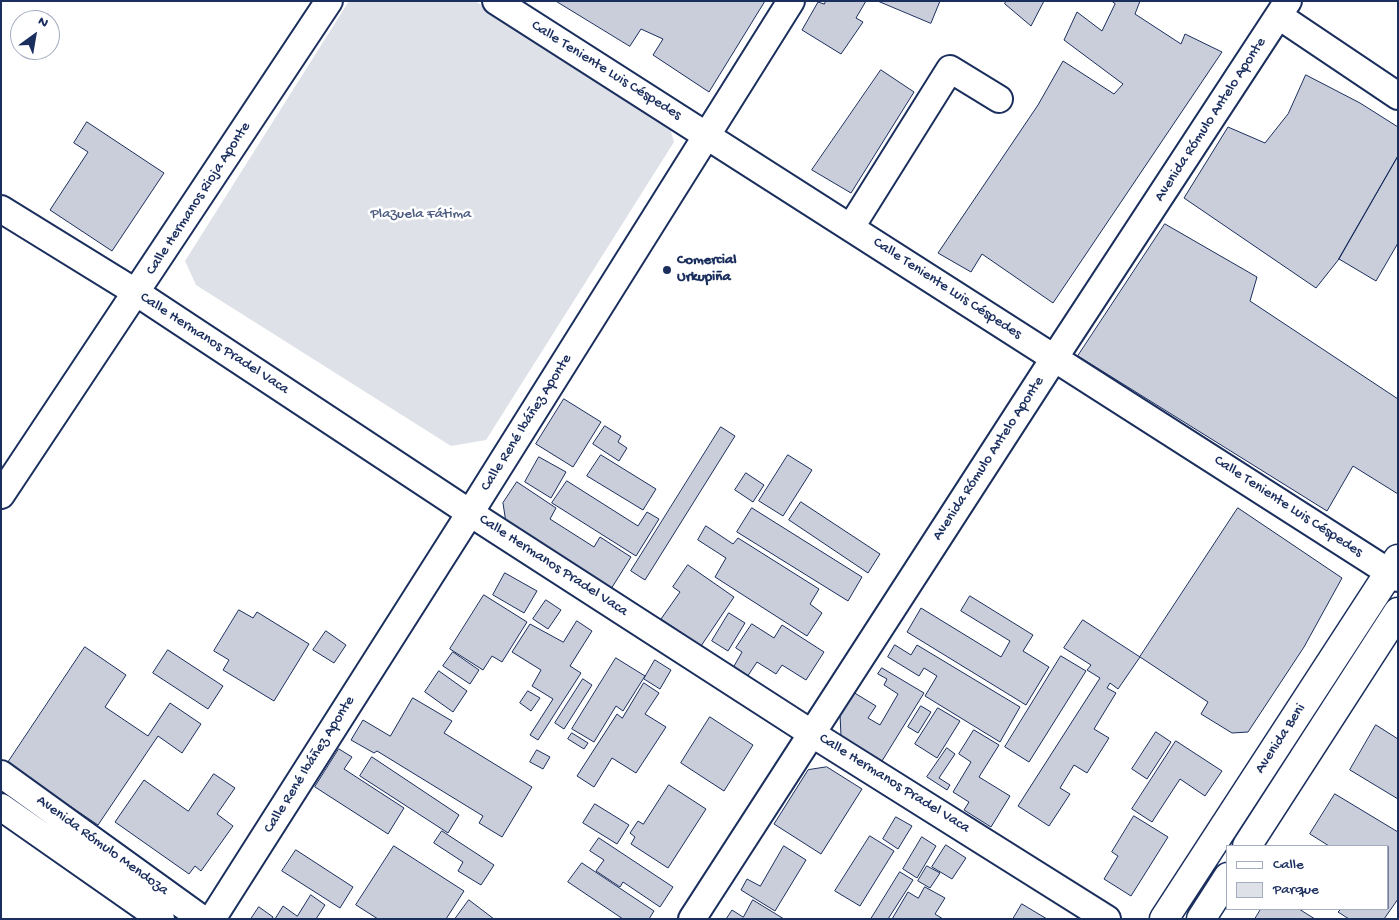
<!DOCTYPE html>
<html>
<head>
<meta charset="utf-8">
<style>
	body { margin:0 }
	#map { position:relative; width:1399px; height:920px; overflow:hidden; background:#fff; font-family:"Gochi Hand",sans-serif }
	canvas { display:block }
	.frame { position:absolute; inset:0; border:2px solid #1b2f5e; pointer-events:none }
	.legend { position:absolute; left:1226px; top:845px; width:162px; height:65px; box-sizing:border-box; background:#fff; border:1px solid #a4acbf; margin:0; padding:6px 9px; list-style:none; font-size:15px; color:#1b2f5e }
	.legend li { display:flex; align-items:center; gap:10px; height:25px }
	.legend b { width:25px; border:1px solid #a4acbf }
	.north { position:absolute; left:10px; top:10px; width:50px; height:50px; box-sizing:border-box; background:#fff; border:1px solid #a4acbf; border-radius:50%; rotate:32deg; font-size:14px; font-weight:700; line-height:20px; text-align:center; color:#1b2f5e }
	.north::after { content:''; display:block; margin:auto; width:18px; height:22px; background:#1b2f5e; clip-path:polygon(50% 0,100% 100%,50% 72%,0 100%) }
</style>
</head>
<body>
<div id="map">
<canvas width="1399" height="920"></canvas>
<div class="frame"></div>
<ul class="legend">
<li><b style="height:6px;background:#fff"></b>Calle</li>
<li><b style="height:14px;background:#dee1e7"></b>Parque</li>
</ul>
<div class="north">N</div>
</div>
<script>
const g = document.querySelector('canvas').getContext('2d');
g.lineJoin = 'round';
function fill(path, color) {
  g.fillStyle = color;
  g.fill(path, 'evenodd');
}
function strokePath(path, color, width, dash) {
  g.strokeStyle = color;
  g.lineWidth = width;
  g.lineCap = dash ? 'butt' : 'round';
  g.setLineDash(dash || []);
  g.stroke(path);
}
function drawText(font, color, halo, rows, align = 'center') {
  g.font = font + ' "Gochi Hand",sans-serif';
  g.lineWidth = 5;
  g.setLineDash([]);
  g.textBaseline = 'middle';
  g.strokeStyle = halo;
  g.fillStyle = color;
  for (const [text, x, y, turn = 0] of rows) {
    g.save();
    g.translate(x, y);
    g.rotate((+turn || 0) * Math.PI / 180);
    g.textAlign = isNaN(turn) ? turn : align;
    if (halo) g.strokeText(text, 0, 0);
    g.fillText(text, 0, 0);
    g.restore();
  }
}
fill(new Path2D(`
	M349 1H475L668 121 674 142 486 440 451 446 196 285 185 261Z`), '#dee1e7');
const building = new Path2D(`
	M556 1H765L709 92 653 55 663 39 641 29 630 46Z
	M826 1H866L856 18 863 22 841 54 802 30 818 2 824 4Z
	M878 1H940L931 23Z
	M1006 1H1044L1031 26 1005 4Z
	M1112 1H1140L1135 14 1181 44 1185 34 1222 52 1053 303 982 254 971 272 938 253 1038 105 1063 61 1114 94 1123 84 1064 40 1077 12 1102 31 1115 4Z
	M881 70 914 92 851 193 812 170Z
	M1306 75 1360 103 1398 127V156L1339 259 1316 288 1184 198 1228 127 1265 143 1288 114Z
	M87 122 164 173 112 251 50 210 88 152 74 143Z
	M1398 156V243L1376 281 1339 259Z
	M1165 224 1257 277 1250 301 1398 399V494L1353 466 1327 511 1078 356Z
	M564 399 601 422 573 467 536 444Z
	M605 426 621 436 618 442 627 448 619 461 593 444Z
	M721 427 735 436 645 580 631 571Z
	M601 455 656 489 643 510 587 476Z
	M788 455 812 470 783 516 759 501Z
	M539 457 566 472 551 498 525 482Z
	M746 473 764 485 753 502 735 490Z
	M567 481 638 526 647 512 659 519 636 556 552 503Z
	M517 482 556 508 550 519 594 547 600 537 631 557 611 589 506 523 503 503Z
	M801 502 880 554 868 573 789 520Z
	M752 508 862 577 848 601 737 532Z
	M1238 508 1342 578 1304 647 1248 732 1232 733 1201 714 1208 702 1140 657Z
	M706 526 733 544 738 538 819 589 810 604 822 613 807 636 715 577 726 558 698 540Z
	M688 565 734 597 701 646 661 619 680 592 673 587Z
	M505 573 537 591 524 613 493 595Z
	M484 595 527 622 502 662 492 656 483 670 450 649Z
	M970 596 1033 635 1023 651 1049 667 1026 705 907 632 921 608 1001 657 1010 641 961 611Z
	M546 600 561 610 548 629 533 619Z
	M239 610 253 618 257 612 309 644 274 701 223 670 229 660 214 651Z
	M729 613 745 623 728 651 712 641Z
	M1083 620 1140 657 1118 689 1110 683 1107 688 1116 693 1094 729 1109 738 1087 773 1074 765 1060 788 1070 794 1049 826 1018 806 1100 678 1087 670 1091 665 1064 648Z
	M577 621 592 631 570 666 581 673 538 740 530 735 553 699 532 686 541 670 512 652 530 624 563 642Z
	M752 624 774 638 782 625 824 652 806 680 782 665 776 674 757 662 747 677 733 668 742 652 736 648Z
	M326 631 346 645 334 663 313 650Z
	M895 645 911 655 917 645 1020 707 1000 742 925 696 937 676 924 668 919 676 888 657Z
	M85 647 126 675 105 707 148 736 170 703 201 724 182 753 158 736 98 825 7 764Z
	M168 650 223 686 208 709 153 673Z
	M453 652 479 670 470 684 443 666Z
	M1061 656 1086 671 1029 762 1005 747Z
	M616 658 645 676 623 711 616 706 594 742 572 729Z
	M655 660 671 670 660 689 644 679Z
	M882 668 924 693 882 761 841 736 840 714 853 692 876 706 868 718 880 725 898 694 884 685 887 679 878 674Z
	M439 671 467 691 453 712 425 692Z
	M583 679 592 685 564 729 555 723Z
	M644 683 659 693 645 714 666 727 636 773 612 758 594 787 577 776 617 714 622 718Z
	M528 691 540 698 531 711 520 703Z
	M413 698 452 721 444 733 532 787 502 837 479 823 483 816 377 751 374 753 351 740 363 720 390 736Z
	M921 706 931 712 918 733 908 727Z
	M938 708 960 721 937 758 915 744Z
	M710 717 753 745 724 791 681 763Z
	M1376 725 1398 739V799L1350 770Z
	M974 730 999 745 979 777 1010 796 991 827 964 810 969 802 953 792 971 762 959 754Z
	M1156 732 1171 742 1147 779 1132 769Z
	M572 733 588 743 584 749 568 739Z
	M1176 741 1222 771 1205 796 1180 779 1152 822 1132 809Z
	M947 748 955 754 939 778 950 785 947 790 927 777Z
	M339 749 352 757 344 769 404 808 388 834 315 787Z
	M537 750 550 757 543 769 530 762Z
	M372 757 459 815 448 833 360 776Z
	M827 767 862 789 821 854 774 824 808 770Z
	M214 774 235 788 217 814 233 826 201 871 195 866 189 874 115 822 144 780 188 811Z
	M669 785 706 809 668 868 631 844 635 837 630 833 638 821 643 824Z
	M1335 794 1398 832V899L1384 919H1349L1338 912 1341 909H1388V846H1329L1310 834Z
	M595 804 629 825 617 844 583 823Z
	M1134 816 1168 837 1131 896 1104 879 1118 856 1112 852Z
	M896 817 912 826 898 849 883 839Z
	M442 831 494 865 481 885 458 871 463 862 434 843Z
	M870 836 894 851 860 906 835 891Z
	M922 837 936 846 917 878 903 869Z
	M599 838 673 887 660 907 623 882 620 887 596 871 604 860 590 851Z
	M946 845 966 858 952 879 932 867Z
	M394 846 464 891 446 919H378L356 905Z
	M784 846 806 860 775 911 741 890 747 879 760 886Z
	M296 850 353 887 340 908 282 871Z
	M582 863 654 911 649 919H623L568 882Z
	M927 866 940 873 930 888 918 881Z
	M900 872 913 880 888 919H871Z
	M925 887 945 898 935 914 943 919H892L908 892 918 898Z
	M311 895 325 905 316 919H275L283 906 297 916Z
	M469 900 494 919H455Z
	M753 900 784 919H726L732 910 743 917Z
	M1022 904 1047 919H1013Z
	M259 907 273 917 272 919H251Z
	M1261 909H1299L1315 919H1255Z`);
fill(building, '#caceda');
strokePath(building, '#1b2f5e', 1);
const minor = new Path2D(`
	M496 1 1398 578
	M1279 16 1398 96
	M1 209 137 293 470 513 811 733 1107 919
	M851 227 950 69 999 99
	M1 495 329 1
	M1 774 202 919
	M1 807 161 919
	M212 919 470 513 791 1
	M692 919 1055 357 1288 1`);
const major = new Path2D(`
	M1247 846 1398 612
	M1164 919 1398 559
	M1201 919 1228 877`);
strokePath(minor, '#1b2f5e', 30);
strokePath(major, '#1b2f5e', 31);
strokePath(minor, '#fff', 26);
strokePath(major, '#fff', 28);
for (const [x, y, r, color] of [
	[667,270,5,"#1b2f5e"]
]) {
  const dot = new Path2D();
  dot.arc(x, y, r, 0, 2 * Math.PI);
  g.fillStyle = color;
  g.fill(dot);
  strokePath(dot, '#fff', 2);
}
drawText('15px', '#1b2f5e', '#fff', [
	["Calle Teniente Luis Céspedes",606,71,32],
	["Avenida Rómulo Antelo Aponte",1211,120,-57],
	["Calle Hermanos Rioja Aponte",199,199,-57],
	["Calle Teniente Luis Céspedes",947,289,33],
	["Calle Hermanos Pradel Vaca",214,344,33],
	["Calle René Ibáñez Aponte",527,423,-58],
	["Avenida Rómulo Antelo Aponte",989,459,-57],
	["Calle Teniente Luis Céspedes",1288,507,33],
	["Calle Hermanos Pradel Vaca",553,566,33],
	["Avenida Beni",1281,739,-57],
	["Calle René Ibáñez Aponte",310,765,-58],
	["Calle Hermanos Pradel Vaca",894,784,32],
	["Avenida Rómulo Mendoza",102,846,36]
]);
drawText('15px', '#4c5c80', '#fff', [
	["Plazuela Fátima",421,215]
]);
drawText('bold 15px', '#1b2f5e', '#fff', [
	["Comercial",677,261],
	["Urkupiña",677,278]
], 'left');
</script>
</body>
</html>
